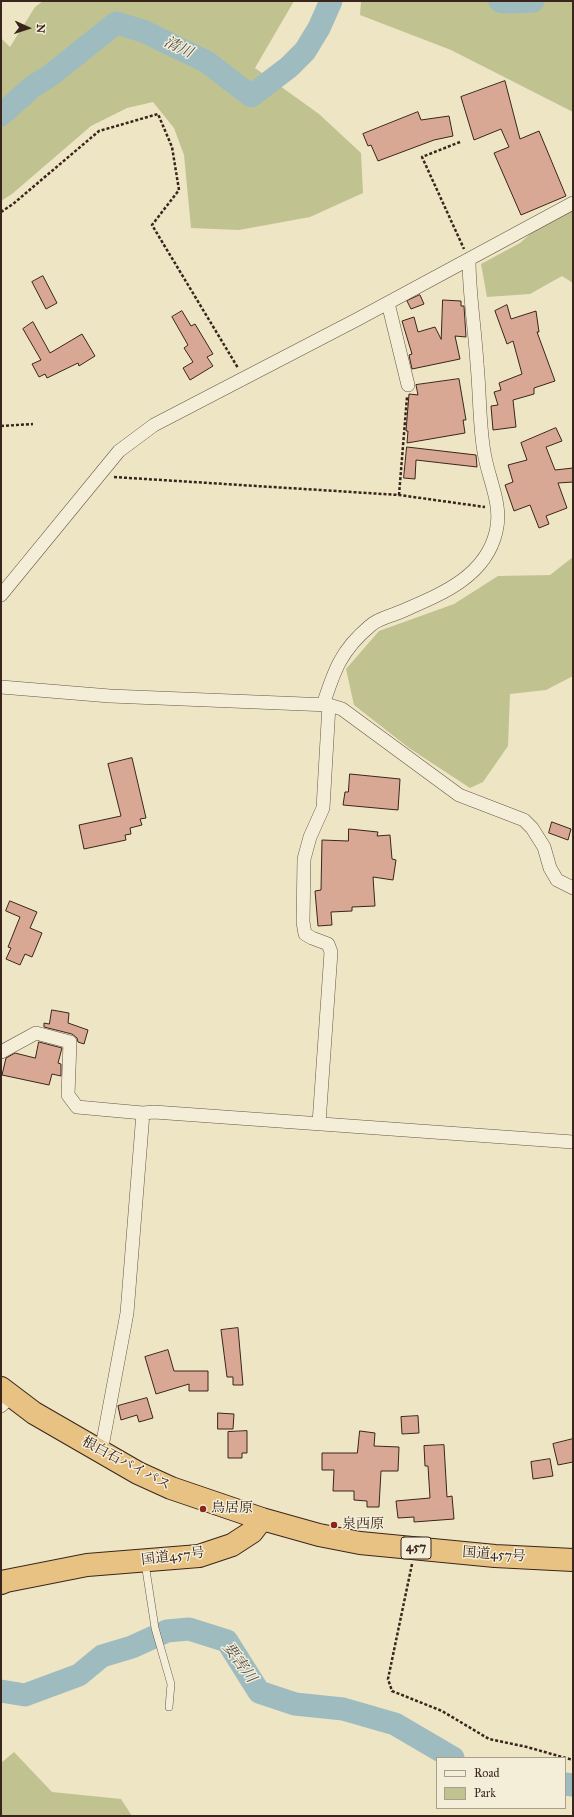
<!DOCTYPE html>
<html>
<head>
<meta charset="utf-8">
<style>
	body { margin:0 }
	#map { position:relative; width:574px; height:1817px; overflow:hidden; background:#eee5c5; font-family:"IM FELL Great Primer",serif }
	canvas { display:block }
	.frame { position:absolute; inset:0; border:2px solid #3a251c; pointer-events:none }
	.legend { position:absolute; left:436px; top:1757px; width:130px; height:52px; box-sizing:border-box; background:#f4eed9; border:1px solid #aa9e8d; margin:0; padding:5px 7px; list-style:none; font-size:12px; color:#3a251c }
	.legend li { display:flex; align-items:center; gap:8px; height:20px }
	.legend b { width:20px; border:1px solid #aa9e8d }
	.north { position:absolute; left:8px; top:8px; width:40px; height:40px; -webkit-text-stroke:3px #f4eed9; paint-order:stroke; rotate:93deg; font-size:11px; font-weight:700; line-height:16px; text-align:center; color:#3a251c }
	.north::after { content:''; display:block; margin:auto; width:14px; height:18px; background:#3a251c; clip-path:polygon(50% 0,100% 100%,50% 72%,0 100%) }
</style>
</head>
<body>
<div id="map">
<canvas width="574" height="1817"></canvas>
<div class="frame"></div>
<ul class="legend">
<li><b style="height:5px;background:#f4eed9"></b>Road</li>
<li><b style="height:11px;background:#c0c290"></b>Park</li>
</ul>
<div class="north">N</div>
</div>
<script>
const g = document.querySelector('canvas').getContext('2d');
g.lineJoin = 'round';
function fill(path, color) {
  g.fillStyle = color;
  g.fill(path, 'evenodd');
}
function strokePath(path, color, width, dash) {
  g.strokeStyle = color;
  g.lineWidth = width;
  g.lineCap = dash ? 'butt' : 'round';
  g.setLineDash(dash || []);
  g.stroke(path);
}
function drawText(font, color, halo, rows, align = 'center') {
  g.font = font + ' "IM FELL Great Primer","Noto Serif JP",serif';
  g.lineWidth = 3;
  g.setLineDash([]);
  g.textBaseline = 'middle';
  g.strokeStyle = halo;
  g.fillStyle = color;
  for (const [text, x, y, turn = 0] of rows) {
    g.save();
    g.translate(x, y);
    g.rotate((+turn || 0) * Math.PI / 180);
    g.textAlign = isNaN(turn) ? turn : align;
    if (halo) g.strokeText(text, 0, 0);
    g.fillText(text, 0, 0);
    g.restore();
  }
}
fill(new Path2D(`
	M43 1H294L255 68 319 114 361 153 363 193 310 217 239 230 191 228 184 155 174 128 153 102 127 108 91 126 12 194 1 201V38L10 47 35 7Z
	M361 1H573V112L451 50 360 15Z
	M573 196V283L562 276 530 294 487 297 481 264 520 243Z
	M573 557V676L546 690 510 694 508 746 483 782 470 788 409 748 354 705 346 669 379 631 454 604 498 576 550 575Z
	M14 1752 52 1792 121 1799 132 1816H1V1763Z`), '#c0c290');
strokePath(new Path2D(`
	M500 1 504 2 533 1
	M1 115 32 87 51 75 116 23 143 31 207 62 251 96 289 67 305 51 319 28 331 1
	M1 1691 25 1695 79 1675 102 1656 132 1647 167 1631 189 1629 227 1641 259 1692 295 1704 343 1709 395 1724 453 1758
	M565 1784 573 1785`), '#9ebcbf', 23);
const building = new Path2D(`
	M505 81 520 139 539 131 566 196 521 215 494 153 509 147 501 129 474 140 461 97Z
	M418 112 421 120 449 116 453 136 434 140 378 161 371 145 368 146 363 134Z
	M43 276 57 303 46 309 32 282Z
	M420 295 424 304 411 309 407 301Z
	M443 300 461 301V306H464L466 337 455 336 460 359 412 369 409 355 412 354 402 321 414 317 418 332 435 327 441 339Z
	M507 305 511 319 536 311 539 332H537L555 381 534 388V394L513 400 516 427 493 430 491 406 498 405 494 392 501 390 499 383 522 374 513 341 507 344 495 311Z
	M182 311 191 326 195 324 213 354 207 357 213 366 190 380 183 368 193 362 184 348 188 345 172 317Z
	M33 322 50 353 82 334 95 356 79 366 78 363 47 378 45 374 39 377 32 364 41 360 23 329Z
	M459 379 466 420H463L465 433 407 443 408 431H406L409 394 418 395 416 385Z
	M556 428 562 441 546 447 555 470 573 468V482L558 483 567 508 546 516 549 524 539 528 530 505 514 511 505 485 513 482 508 465 527 460 521 443Z
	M407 447 476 455 477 467 416 460 415 479 404 478Z
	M132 758 146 818 140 819 142 825 130 828 131 834 125 835 126 840 84 849 79 825 121 816 108 764Z
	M350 774 400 779 398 810 343 805 345 792H348Z
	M552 822 571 829 568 840 549 833Z
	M349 829 378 832 377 836 390 835 392 859 396 860 393 880 373 877 375 906 352 907V911L331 912 332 925 318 926 315 891 321 890 322 840 348 841Z
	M10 901 37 912 30 928 42 933 32 957 25 954 20 965 6 959 11 948 8 947 20 917 6 911Z
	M52 1010 69 1013 68 1023 88 1030 84 1044 78 1042 77 1038 72 1034 44 1027V1023L49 1024Z
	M39 1042 62 1048 58 1063 61 1064V1076L52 1074 49 1085 2 1075 6 1058 15 1053 35 1058Z
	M238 1328 243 1385H233V1377H227L221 1330Z
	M168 1350 174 1371H208V1391H189V1384L156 1394 145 1357Z
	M147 1398 153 1418 139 1422 137 1415 121 1420 118 1406Z
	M218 1413 234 1414 233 1429H218Z
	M418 1416 419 1433 402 1434 401 1417Z
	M247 1431V1453H242V1458H228V1432Z
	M360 1431 375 1433 374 1446 399 1447 398 1471H381L379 1507H367V1501L354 1500V1491H333L334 1470H322V1453H357Z
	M573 1439V1462L558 1465 553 1444Z
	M444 1445 447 1497 452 1496 454 1519 414 1522V1517L398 1518 396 1501 430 1498 428 1466H425L424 1446Z
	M550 1459 553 1476 533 1479 531 1462Z`);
fill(building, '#d8a894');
strokePath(building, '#3a251c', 1);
const lane = new Path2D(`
	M145 1563 155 1628 171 1684 169 1707`);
const street = new Path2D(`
	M388 303 408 385
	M1 595 119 451 154 425 358 319 573 203
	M1 687 110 696 329 705 342 709 459 795 524 820 532 828 544 847 550 868 557 880 573 888
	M323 705C334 671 341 650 370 626 377 619 391 616 400 612 439 595 485 578 496 532 503 504 488 479 484 452 479 423 480 393 477 364 475 329 469 294 469 259
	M1 1052 36 1033 70 1042 68 1095 77 1107 143 1113
	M319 1123 331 952 328 944 312 938 305 934 303 922 304 859 310 837 323 808 329 705
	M1 1406 11 1396
	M101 1452 127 1313 143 1113 154 1112 573 1142`);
const highway = new Path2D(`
	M1 1388 34 1413 138 1473 171 1488 262 1519 319 1535 360 1543 495 1556 573 1560
	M1 1583 6 1581 87 1565 199 1556 232 1545 252 1532 262 1519`);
strokePath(lane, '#675546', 8);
strokePath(street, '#675546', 14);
strokePath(highway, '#3a251c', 24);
strokePath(new Path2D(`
	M460 142 422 157 464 249
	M1 212 13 204 99 131 158 114 172 147 179 190 152 225 238 368
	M1 426 33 424
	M114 477 399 495 485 507
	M399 495 407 397
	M412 1564 388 1679 392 1691 442 1711 489 1739 527 1747 573 1760`), '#3a251c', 2.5, [3, 2]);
strokePath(lane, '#f4eed9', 7);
strokePath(street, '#f4eed9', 13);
strokePath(highway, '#e7c282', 22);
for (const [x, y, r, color] of [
	[203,1509,4,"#8f2418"],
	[334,1525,4,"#8f2418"]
]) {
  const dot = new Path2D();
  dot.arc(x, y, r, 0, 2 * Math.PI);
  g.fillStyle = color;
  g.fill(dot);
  strokePath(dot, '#f4eed9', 1.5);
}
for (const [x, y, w] of [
	[416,1548,30]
]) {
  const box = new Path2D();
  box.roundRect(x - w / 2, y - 11, w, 22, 3);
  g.fillStyle = '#f4eed9';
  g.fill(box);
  strokePath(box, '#3a251c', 1);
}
drawText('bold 13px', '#3a251c', null, [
	["457",416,1548]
]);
drawText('14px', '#3a251c', '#f4eed9', [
	["根白石バイパス",126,1464,28],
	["国道457号",494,1555,4],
	["国道457号",173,1557,-7]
]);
drawText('14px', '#3a251c', '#f4eed9', [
	["鳥居原",211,1509],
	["泉西原",342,1525]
], 'left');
drawText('italic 15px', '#58524d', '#f4eed9', [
	["清川",178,48,26],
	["要害川",239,1663,54]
]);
</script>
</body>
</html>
